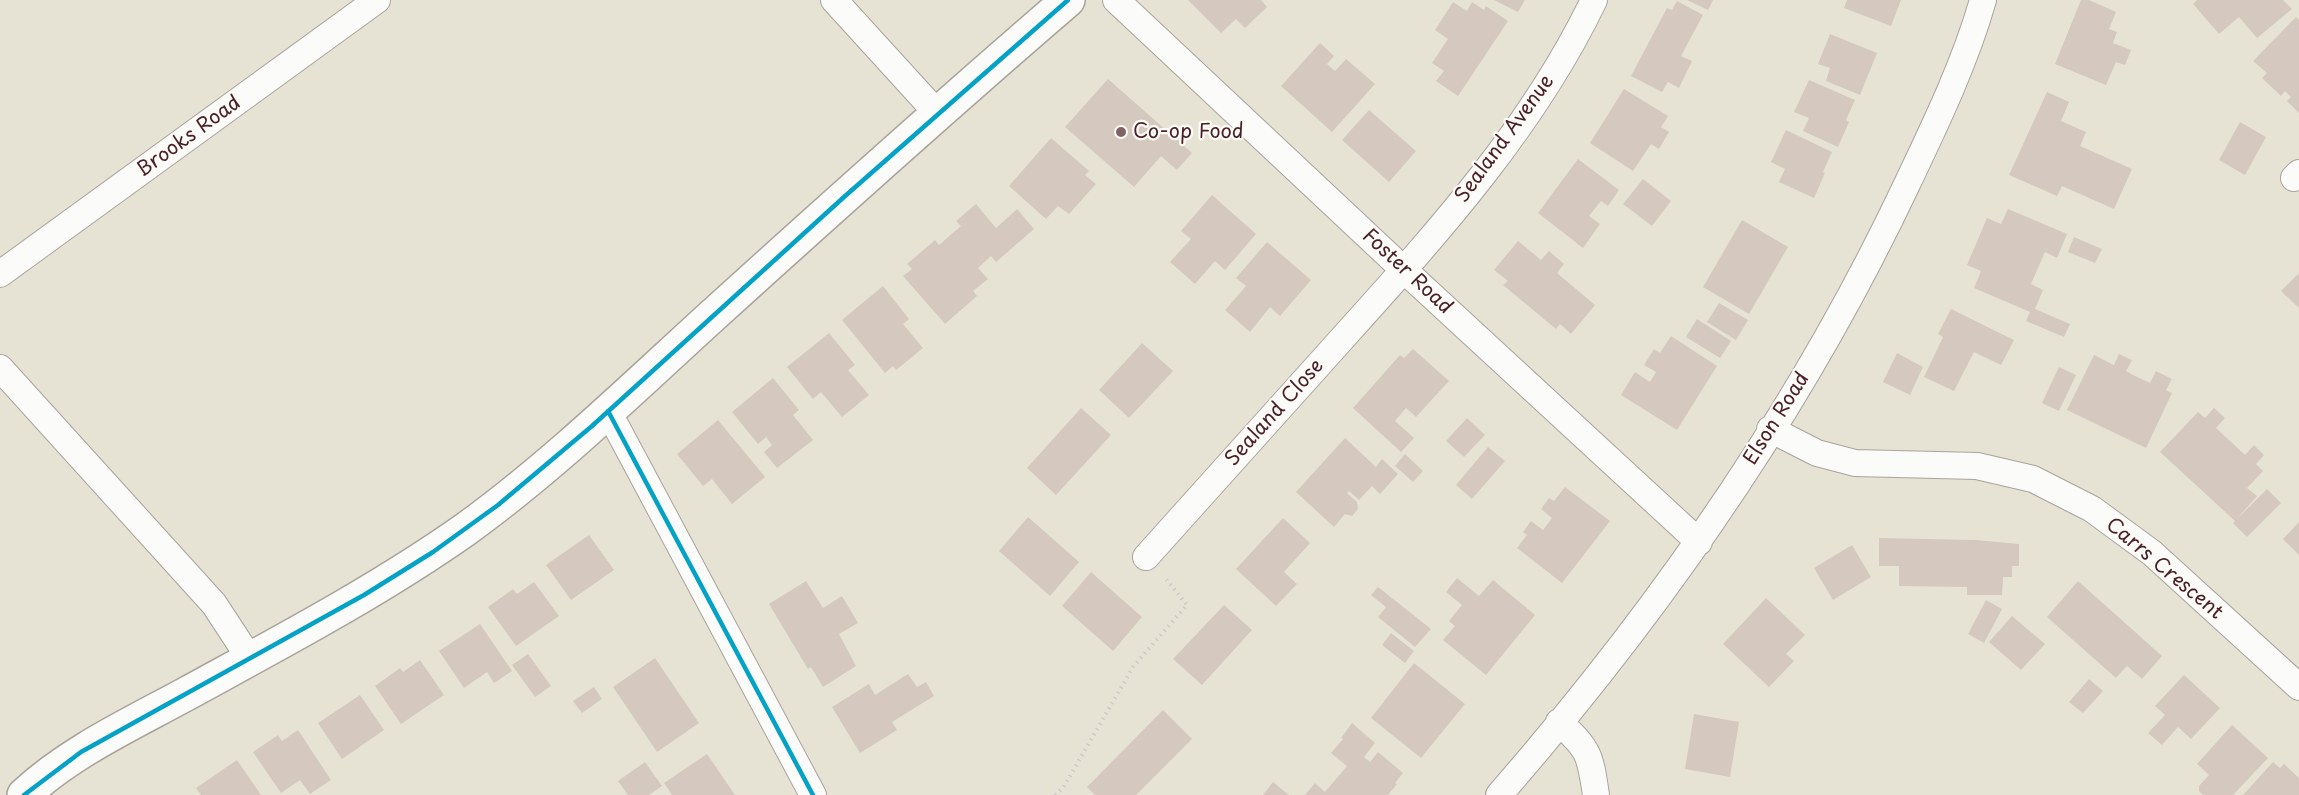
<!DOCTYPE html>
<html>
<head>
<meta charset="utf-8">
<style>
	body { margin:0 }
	canvas { display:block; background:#e6e3d5 }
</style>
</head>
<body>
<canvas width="2299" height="795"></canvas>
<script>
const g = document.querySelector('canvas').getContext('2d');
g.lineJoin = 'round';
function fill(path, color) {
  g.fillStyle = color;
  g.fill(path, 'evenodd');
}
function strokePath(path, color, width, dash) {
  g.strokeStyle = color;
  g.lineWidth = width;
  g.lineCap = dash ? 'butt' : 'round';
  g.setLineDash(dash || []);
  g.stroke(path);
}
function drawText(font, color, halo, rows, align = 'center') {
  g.font = font + ' "Playpen Sans",sans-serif';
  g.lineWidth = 4.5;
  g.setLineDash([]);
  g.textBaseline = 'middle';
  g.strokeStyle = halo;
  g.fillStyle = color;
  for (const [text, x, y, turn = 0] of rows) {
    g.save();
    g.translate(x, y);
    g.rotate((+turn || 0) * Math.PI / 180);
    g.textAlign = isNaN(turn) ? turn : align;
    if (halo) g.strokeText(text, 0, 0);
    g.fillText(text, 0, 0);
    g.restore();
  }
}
fill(new Path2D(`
	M1188 0H1261L1267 7 1245 28 1236 19 1221 33Z
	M1494 0H1525L1518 12Z
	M1687 0H1713L1708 10Z
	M1847 0H1901L1891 26 1844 8Z
	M2081 0H2089L2116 12 2109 29 2117 32 2113 43 2131 50 2125 65 2116 62 2106 85 2055 64Z
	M2197 0H2283L2292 9 2257 38 2239 17 2219 34 2193 4Z
	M1677 1 1703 15 1681 56 1692 61 1679 88 1668 82 1662 92 1631 76 1667 8 1672 10Z
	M1453 2 1467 11 1472 2 1484 10 1486 6 1508 21 1458 96 1436 81 1444 71 1432 63 1448 39 1435 30Z
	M2296 17 2299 20V113L2287 101 2291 97 2285 91 2281 96 2262 78 2267 73 2253 61Z
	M1830 34 1877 53 1860 95 1826 81 1830 68 1818 64Z
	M1320 43 1334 56 1327 64 1335 71 1346 59 1375 84 1332 132 1281 86Z
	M1108 79 1192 153 1177 170 1161 156 1134 187 1065 127Z
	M1809 80 1855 100 1846 120 1849 122 1838 147 1803 131 1809 118 1794 112Z
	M1624 89 1668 116 1661 127 1669 132 1659 149 1651 144 1633 171 1590 143Z
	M2047 92 2069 102 2061 121 2086 132 2080 146 2132 169 2114 209 2062 186 2057 196 2009 175Z
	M1369 110 1416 151 1389 182 1342 140Z
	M2240 122 2266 137 2245 175 2219 160Z
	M1786 130 1832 152 1823 172 1825 173 1814 198 1779 182 1785 169 1771 162Z
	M1051 138 1089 171 1085 175 1096 184 1069 214 1058 206 1046 219 1009 186Z
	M1578 159 1619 190 1608 206 1601 201 1589 216 1600 224 1583 248 1538 213Z
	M1643 179 1671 201 1652 226 1623 204Z
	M1212 195 1256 234 1225 270 1215 261 1195 284 1170 262 1191 239 1181 231Z
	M976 204 996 228 1017 209 1034 229 996 262 991 256 978 268 988 279 973 291 977 296 945 324 903 276 912 269 907 264 935 240 939 245 961 226 956 221Z
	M2008 209 2067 234 2057 258 2045 252 2031 284 2043 290 2035 309 2070 324 2064 337 2026 321 2030 312 1974 288 1981 271 1967 265 1987 218 2001 224Z
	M1742 220 1788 247 1749 314 1703 287Z
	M2074 237 2102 249 2095 263 2068 252Z
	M1518 241 1541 260 1549 251 1564 264 1557 273 1595 305 1571 334 1560 324 1556 329 1503 285 1508 281 1494 270Z
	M1267 242 1311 280 1280 316 1270 307 1250 332 1225 310 1246 286 1236 278Z
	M2299 273V308L2281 291Z
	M883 286 909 319 903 324 923 348 896 370 893 366 885 373 842 320Z
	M1719 303 1748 320 1736 340 1707 322Z
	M1951 309 2014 340 2001 365 1974 352 1954 391 1924 377 1943 337 1938 334Z
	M1697 319 1731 341 1720 358 1686 337Z
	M829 333 855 365 848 370 869 395 842 417 821 392 813 399 787 367Z
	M1671 336 1717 366 1677 430 1621 395 1635 372 1650 382 1656 372 1644 365 1654 349 1660 353Z
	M1142 343 1173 371 1129 418 1099 390Z
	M1413 349 1449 381 1416 417 1406 408 1395 421 1414 438 1401 452 1353 408 1400 355 1404 358Z
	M1897 353 1923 367 1910 395 1883 382Z
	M2119 354 2132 360 2126 371 2133 375 2150 383 2156 371 2172 379 2166 390 2172 393 2146 448 2067 410 2094 355 2114 365Z
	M2059 367 2076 375 2059 411 2042 403Z
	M773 378 799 410 793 415 813 440 777 468 764 452 772 445 766 437 758 444 732 412Z
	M1081 408 1111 435 1056 495 1027 468Z
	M2214 408 2225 418 2216 428 2245 455 2254 445 2264 455 2256 464 2263 471 2247 488 2257 496 2235 521 2160 452 2198 412 2205 418Z
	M1467 418 1485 435 1464 457 1446 441Z
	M718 420 765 477 732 504 712 479 703 486 677 454Z
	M1345 438 1376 467 1382 459 1398 474 1380 494 1372 486 1359 500 1349 491 1347 493 1357 502 1358 509 1352 516 1345 514 1334 527 1296 492Z
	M1488 447 1505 461 1472 499 1456 485Z
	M1405 454 1423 471 1413 482 1395 466Z
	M1565 487 1610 521 1562 583 1517 548 1527 535 1523 532 1531 521 1543 530 1552 518 1541 509 1549 498 1554 501Z
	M2267 489 2281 503 2247 537 2233 523Z
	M1028 517 1079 562 1050 596 999 551Z
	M1283 518 1310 543 1284 572 1297 584 1276 606 1236 569Z
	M2299 522V555L2283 539Z
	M589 535 614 570 571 600 546 565Z
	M1879 538 1975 540 2019 544V566H2012V577H2003L2002 595H1967V587L1899 586V566H1879Z
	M1852 545 1871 577 1833 600 1814 568Z
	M1091 572 1142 617 1113 651 1062 606Z
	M1457 578 1479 596 1493 580 1535 615 1486 675 1443 640 1455 626 1449 621 1462 605 1446 592Z
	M806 581 823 608 842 596 858 623 839 634 856 666 823 687 811 667 808 669 769 604Z
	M2078 581 2162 656 2142 679 2127 666 2116 678 2047 617Z
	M534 582 559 616 516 646 488 607 513 589 517 594Z
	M1378 587 1431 629 1415 647 1378 617 1386 607 1371 595Z
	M1766 598 1805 635 1786 654 1794 661 1769 687 1723 644Z
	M1986 600 2002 609 1984 643 1968 634Z
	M1224 605 1252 630 1202 685 1173 659Z
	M2012 616 2045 644 2021 670 1989 642Z
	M480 624 512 671 494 683 487 672 464 688 439 651Z
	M1391 633 1414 651 1405 663 1382 645Z
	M528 654 551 686 535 697 512 665Z
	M655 658 699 723 657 752 613 687Z
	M420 660 444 695 401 724 375 686 400 668 403 672Z
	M1414 663 1465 704 1421 758 1371 718Z
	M908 674 917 687 926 682 934 696 892 722 897 730 860 753 832 707 869 684 875 695Z
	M2184 675 2220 708 2191 739 2178 727 2162 745 2148 733 2165 715 2155 706Z
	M2089 679 2103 691 2083 713 2069 702Z
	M594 687 602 699 582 713 573 701Z
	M360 695 384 730 342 759 318 723Z
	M1163 710 1192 739 1136 795H1095L1087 787Z
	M1694 714 1739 722 1730 777 1685 769Z
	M1352 723 1375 743 1364 757 1370 762 1378 752 1403 773 1395 783 1397 784 1388 795H1305L1315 783 1325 792 1347 766 1331 753 1343 739 1341 738Z
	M2232 725 2268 758 2233 795H2203L2199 791V786L2209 775 2197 764Z
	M298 730 331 780 310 794 300 780 281 793 253 752 278 735 282 741Z
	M707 754 735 795H672L664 783Z
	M237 760 261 795H201L196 788Z
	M645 762 662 786 649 795H628L618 781Z
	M2273 762 2280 768 2284 764 2299 778V795H2243Z
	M1273 782 1289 795H1263Z`), '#d5c8bf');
const minor = new Path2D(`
	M834 0 937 113
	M1116 0 1404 270 1699 542
	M2294 178 2299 173
	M0 274 377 0
	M0 368 214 604 250 659
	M608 411 813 795
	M1770 429 1817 453 1855 463 1977 466 2033 479 2092 509 2152 553 2299 687
	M1146 557C1214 481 1282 406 1349 331 1441 229 1534 125 1594 0
	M1559 722C1590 750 1590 755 1596 795
	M1499 795C1660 610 1803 405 1908 182 1936 123 1965 63 1983 0`);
const tertiary = new Path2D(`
	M24 795C70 752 131 724 186 694 281 642 378 591 466 529 553 466 632 389 711 317 829 210 947 104 1068 0`);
strokePath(minor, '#aaa39c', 28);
strokePath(tertiary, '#aaa39c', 36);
strokePath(new Path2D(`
	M1055 795 1063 788 1133 667 1187 605 1166 579`), '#cdcac7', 4, [1.5, 4.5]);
strokePath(minor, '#fbfbf9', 26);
strokePath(tertiary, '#fbfbf9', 33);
strokePath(new Path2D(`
	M608 411 813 795
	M24 795 81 752 364 595 433 552 498 505 592 426 844 197 1068 0`), '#04a2c6', 4.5);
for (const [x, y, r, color] of [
	[1121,132,6,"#816466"]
]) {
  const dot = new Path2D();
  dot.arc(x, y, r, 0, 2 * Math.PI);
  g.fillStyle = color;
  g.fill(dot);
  strokePath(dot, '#fdfcf7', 2);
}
drawText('20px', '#4a1f2b', '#fdfcf7', [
	["Co-op Food",1133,132]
], 'left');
drawText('20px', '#4a1f2b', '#fdfcf7', [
	["Brooks Road",189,137,-36],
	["Sealand Avenue",1505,139,-54],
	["Foster Road",1407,272,43],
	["Sealand Close",1275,413,-48],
	["Elson Road",1777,419,-58],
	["Carrs Crescent",2164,569,40]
]);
</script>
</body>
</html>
